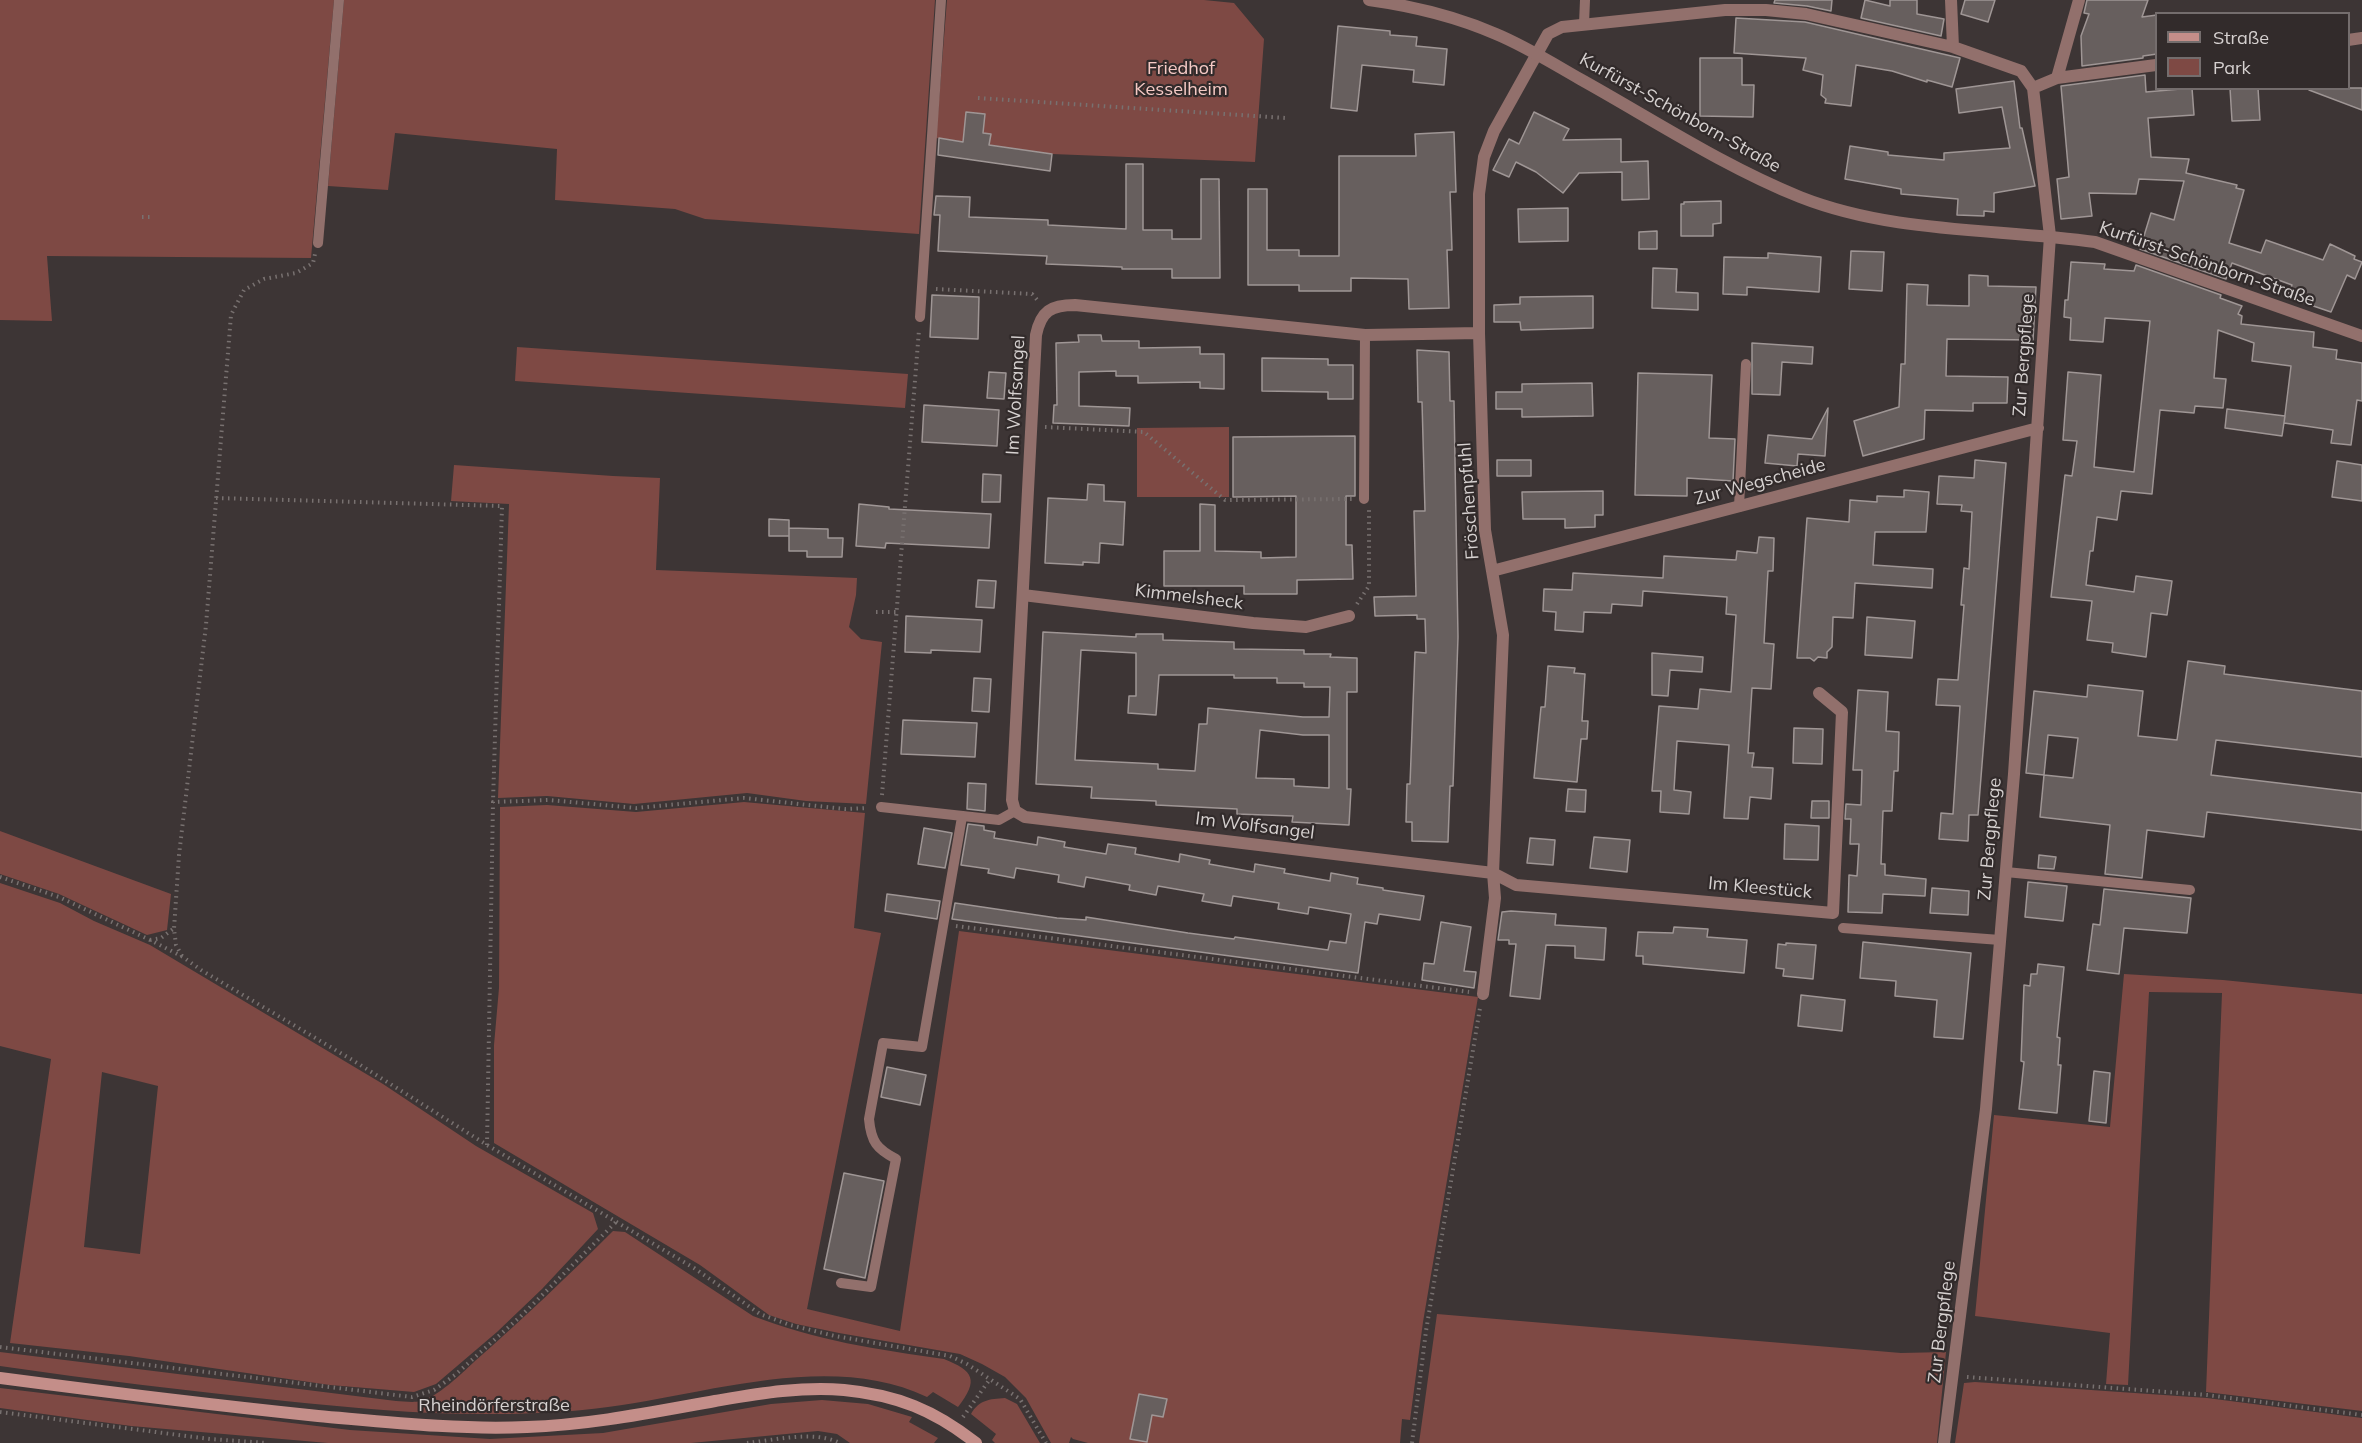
<!DOCTYPE html>
<html>
<head>
<meta charset="utf-8">
<style>
	body { margin:0 }
	#map { position:relative; width:2362px; height:1443px; overflow:hidden; background:#3d3535; font-family:Mulish,sans-serif }
	canvas { display:block }
	.legend { position:absolute; left:2155px; top:12px; width:195px; height:78px; box-sizing:border-box; background:#322b2b; border:2px solid #746d6d; margin:0; padding:8px 10px; list-style:none; font-size:18px; color:#d6d1d0 }
	.legend li { display:flex; align-items:center; gap:12px; height:30px }
	.legend b { width:30px; border:2px solid #746d6d }
</style>
</head>
<body>
<div id="map">
<canvas width="2362" height="1443"></canvas>
<ul class="legend">
<li><b style="height:8px;background:#c48e89"></b>Straße</li>
<li><b style="height:16px;background:#7e4944"></b>Park</li>
</ul>
</div>
<script>
const g = document.querySelector('canvas').getContext('2d');
g.lineJoin = 'round';
function fill(path, color) {
  g.fillStyle = color;
  g.fill(path, 'evenodd');
}
function strokePath(path, color, width, dash) {
  g.strokeStyle = color;
  g.lineWidth = width;
  g.lineCap = dash ? 'butt' : 'round';
  g.setLineDash(dash || []);
  g.stroke(path);
}
function drawText(font, color, halo, rows, align = 'center') {
  g.font = font + ' Mulish,sans-serif';
  g.lineWidth = 4.5;
  g.setLineDash([]);
  g.textBaseline = 'middle';
  g.strokeStyle = halo;
  g.fillStyle = color;
  for (const [text, x, y, turn = 0] of rows) {
    g.save();
    g.translate(x, y);
    g.rotate((+turn || 0) * Math.PI / 180);
    g.textAlign = isNaN(turn) ? turn : align;
    if (halo) g.strokeText(text, 0, 0);
    g.fillText(text, 0, 0);
    g.restore();
  }
}
fill(new Path2D(`
	M0 0H334L311 258 47 256 52 321 0 320Z
	M344 0H935L919 234 705 219 675 209 555 200 557 149 395 133 388 190 328 186Z
	M947 0H1204L1234 3 1264 39 1255 162 1052 154 936 138Z
	M517 347 908 374 905 408 515 381Z
	M1229 427V497H1137V428Z
	M454 465 613 476 660 478 656 570 857 578 856 595 849 627 861 639 882 642 866 804 806 801 747 793 634 804 547 796 498 798 509 504 451 501Z
	M744 802 865 813 854 928 881 933 807 1309 900 1331 959 931 1478 997 1423 1322 1410 1420 1402 1419 1400 1443H1088L1073 1439 1071 1437 1069 1443H1051L1026 1398 1005 1377 982 1364 960 1354 839 1333 796 1324 769 1315 700 1265 494 1143V1045L499 988 500 807 547 805 636 812Z
	M0 831 171 894 167 930 147 935 59 894 0 874Z
	M0 883 60 903 94 921 150 945 383 1084 476 1146 593 1213 598 1229 542 1289 497 1332 436 1384 414 1392 330 1385 129 1356 10 1343 51 1059 0 1046ZM102 1072 158 1086 140 1254 84 1247Z
	M2124 974 2223 980 2362 994V1411L2206 1392 2222 993 2149 992 2128 1385 2106 1384 2110 1333 1975 1316 1994 1115 2110 1127Z
	M613 1231 625 1232 753 1316C814 1340 879 1350 944 1359 974 1371 979 1380 958 1407L933 1392 927 1397C831 1351 708 1394 608 1407 571 1412 533 1414 496 1414 425 1415 355 1408 285 1401 190 1391 95 1380 0 1366V1352L396 1401C403 1401 413 1403 420 1401 437 1398 462 1373 475 1361 523 1319 568 1276 613 1231Z
	M1437 1314 1901 1353 1946 1352 1937 1443H1419Z
	M1975 1382 2207 1398 2362 1418V1443H1955L1964 1383Z
	M0 1388 350 1430 490 1439 603 1433 771 1404 822 1400 868 1404 912 1417 909 1422 938 1438 934 1443H850L837 1434 818 1431 691 1443H328L131 1426 0 1408Z
	M1005 1398 1017 1404 1040 1443H995L992 1440 996 1434 971 1414C979 1400 989 1399 1005 1398Z`), '#7e4944');
const building = new Path2D(`
	M1775 0H1832L1831 11 1807 6 1774 3Z
	M1865 0 1890 6V0H1917V14L1944 19 1941 36 1861 18Z
	M1965 0H1995L1988 22 1961 14Z
	M2087 0H2148L2142 17 2157 15V54L2143 56V58L2082 66 2081 36 2089 14 2084 13Z
	M1736 18 1805 22 1960 58 1952 87 1927 80V82L1892 71 1856 65 1851 106 1825 103 1826 99 1821 95 1823 75 1803 70 1806 58 1734 53Z
	M1338 26 1390 31V35L1417 37 1416 46 1447 49 1444 85 1413 82 1414 70 1362 65 1357 111 1331 108Z
	M1700 58H1742V85H1754L1753 117 1700 116Z
	M2145 75 2146 92 2192 88 2194 115 2148 118 2151 157 2189 159 2186 173 2237 185 2236 188 2244 190 2229 243 2261 253 2266 240 2323 260 2330 244 2355 256 2354 259 2362 262 2355 279 2347 275 2331 312 2287 297 2292 285 2232 263 2226 279 2140 249 2151 213 2174 220 2184 181 2139 179 2136 194 2089 193 2092 216 2061 219 2057 179 2069 177 2061 86Z
	M2014 81 2020 128H2022L2035 186 1994 193V212L1984 211V216L1957 215 1958 199 1901 194V189L1845 179 1850 146 1888 152V155L1944 160V153L2010 148 2002 107 1959 113 1956 89Z
	M2230 88H2258L2260 120 2232 121Z
	M2309 88H2362V110L2309 90Z
	M966 112 985 114 983 133 991 134 989 145 1052 154 1050 171 938 155 939 138 963 142Z
	M1534 112 1569 129 1563 140 1621 139V162L1648 161 1649 199 1622 200V172L1579 173 1563 193 1536 172 1516 162 1509 177 1493 170 1509 139 1519 144Z
	M1454 132 1456 192H1450L1452 250H1447L1449 308 1409 309 1408 279 1351 278V291H1299V285H1248V189H1267V250H1299V256H1339V156H1416L1415 134Z
	M1126 164H1143V230H1172V239H1201V179H1219L1220 278H1172V269H1122V267L1046 264 1047 256 938 251 940 215H934L936 196 970 197 969 217 1048 220V225L1126 229Z
	M1721 201V223L1713 224V236H1681V204H1684V202Z
	M1568 208V241L1519 242 1518 209Z
	M1657 231V249H1639V232Z
	M1851 251 1884 252 1882 291 1849 289Z
	M1768 253 1821 257 1819 292 1747 287V295L1723 294 1724 257 1768 258Z
	M2071 262 2105 264 2104 269 2134 271 2136 265 2221 295 2220 298 2242 306 2238 314 2242 316 2241 324 2314 332 2313 347 2337 350 2336 359 2362 363V401L2357 400 2351 445 2331 443 2333 430 2284 423 2291 366 2252 361 2254 343 2218 330 2214 378 2226 379 2223 408 2195 406 2194 413 2160 410 2152 494 2121 491 2117 520 2097 517 2093 551H2090L2086 585 2134 592 2136 576 2172 581 2167 615 2151 613 2146 657 2112 652 2113 643 2087 640 2092 601 2051 597 2065 475 2072 476 2077 441 2063 440 2068 372 2101 375 2094 467 2134 472 2150 321 2105 318 2103 342 2070 340 2071 318 2064 317 2065 300H2068Z
	M1653 268 1677 269 1676 292 1698 293V310L1652 308Z
	M1969 275 1988 276V286L2036 287 2033 340 1947 339 1946 376 2008 377 2007 403H1973V411L1925 410 1924 439 1863 456 1854 421 1899 407 1901 364H1905L1907 284 1928 285 1927 305 1969 306Z
	M932 295 979 297 978 339 930 337Z
	M1593 296V328L1521 330 1520 322H1494V305L1520 304V297Z
	M1078 335H1101L1102 341H1139V348L1200 347V354H1224V389L1200 388V382L1138 383V376H1116V371L1079 372V406L1130 408 1129 426 1053 423 1054 405H1057L1056 343 1079 342Z
	M1752 343 1813 347 1812 364 1782 362 1780 395 1752 394Z
	M1417 350 1449 352 1450 401H1454L1458 637 1453 786H1450L1448 842 1412 841V822H1406L1407 784H1410L1415 652 1426 653 1425 619H1417V615L1375 616 1374 597 1416 596 1414 511H1425L1422 402H1418Z
	M1262 358 1328 359V365H1353V399H1328V392L1262 391Z
	M989 372 1006 373 1004 399 987 398Z
	M1638 373 1712 375 1709 438 1735 439 1733 481 1687 478V496L1635 495Z
	M1592 383 1593 416 1522 417V409H1496V392H1522V384Z
	M924 405 999 410 997 446 922 442Z
	M1828 408 1825 456 1798 454 1797 466 1765 463 1768 435 1812 439Z
	M2227 409 2285 416 2282 436 2225 428Z
	M1355 436V496H1346V545H1352L1353 579 1297 580V594H1244V586H1164V551H1200V504L1215 505V551L1261 552V558L1296 557V496L1233 497V437Z
	M1497 460H1531V476H1497Z
	M1975 460 2006 463 1978 815H1969L1968 841 1939 839 1941 813 1953 814 1960 706 1936 705 1938 679 1958 680 1964 605H1961L1964 568 1969 569 1972 512 1961 511 1962 505 1937 504 1939 476 1974 478Z
	M2337 461 2362 465V501L2332 497Z
	M983 474 1001 475 1000 502H982Z
	M1088 484 1104 485V501L1125 502 1123 545 1100 543 1099 563 1083 562V565L1045 563 1048 498 1087 500Z
	M1904 490 1929 492 1926 532H1875L1873 565 1933 569 1932 588 1855 583 1853 618 1833 617 1832 647 1827 652V658L1818 657 1814 661 1810 658H1797L1807 518 1849 522 1850 500 1877 502V496L1904 497Z
	M1603 491V515H1595V527L1565 528V519H1523L1522 492Z
	M859 504 889 507V509L991 514 989 548 886 543 885 548 856 546Z
	M769 519 789 520V536H769Z
	M789 528 828 529V538H843L842 557H807V551H789Z
	M1759 537 1774 538 1773 571H1768L1764 643 1774 644 1771 689 1752 688 1748 753H1754L1752 767 1773 768 1771 799 1750 797 1748 819 1724 818 1729 745 1677 741 1674 790 1691 792 1689 814 1660 812 1661 791H1652L1659 706 1698 709 1700 689 1731 692 1736 615 1726 614 1727 597 1643 591 1642 606 1612 604 1611 613 1584 612 1583 632 1555 630 1556 612 1543 611 1544 589 1572 590 1573 573 1663 578 1664 556 1736 560 1737 551 1757 553Z
	M978 580 996 581 994 608 976 607Z
	M906 616 982 620 980 652 931 650V653L905 652Z
	M1867 617 1915 621 1912 658 1865 655Z
	M1043 632 1136 637V634H1163V640L1234 642V649L1304 650V654H1331L1330 657 1357 658V692H1347V789H1351L1349 825 1292 822 1293 816 1237 814V809L1156 805V801L1091 798 1092 787 1036 784ZM1081 650 1136 653V696H1129L1128 713 1156 715 1159 675H1234V678H1277V683H1304V687H1330L1329 717H1303L1208 708 1207 724H1199L1195 771 1158 769V764L1075 760ZM1260 730 1303 735H1329V788L1294 786V779L1256 778Z
	M1652 653 1703 657 1702 672 1670 670 1668 696 1652 695Z
	M2188 661 2225 666 2224 674 2362 691V757L2216 740 2211 775 2362 793V830L2207 812 2204 837 2147 830 2142 878 2105 874 2110 825 2040 817 2044 775 2026 773 2034 691 2087 697 2088 685 2143 691 2138 736 2177 740ZM2048 735 2078 738 2073 778 2044 775Z
	M1548 666 1575 668 1574 673 1585 674 1582 721H1588L1587 739H1581L1577 782 1534 778 1541 707H1545Z
	M974 678 991 679 989 712 972 711Z
	M1858 690 1888 692 1886 731 1899 732 1898 771H1894L1892 811H1883L1881 864H1885V875L1926 879 1925 896 1883 894 1882 913 1848 912 1849 875 1857 876 1859 844H1850L1851 819H1845L1846 804 1861 805 1862 770H1853Z
	M903 720 977 723 975 757 901 754Z
	M1794 728 1823 729 1822 764 1793 763Z
	M968 783 986 784 985 811 967 809Z
	M1568 789 1586 790 1585 812 1566 811Z
	M1812 801H1829V818H1811Z
	M968 824 984 826V830L995 832 994 838 1037 845 1038 837 1065 842 1064 847 1106 854 1108 844 1136 848 1135 854 1179 862 1180 854 1210 860 1209 864 1254 872 1255 864 1285 869 1284 873 1330 881 1331 873 1358 878 1357 884 1383 888V890L1424 896 1420 920 1379 914 1377 924 1365 922 1358 973 952 919 955 903 1057 918 1086 920V917L1188 933 1234 939 1235 937 1328 950 1330 941 1346 943 1351 914 1309 907 1308 914 1278 909 1279 903 1233 896 1231 906 1202 901 1204 894 1158 886 1156 895 1129 890 1130 885 1086 877 1084 887 1058 882 1059 875 1016 868 1014 878 988 873 989 869 961 865Z
	M1785 824 1819 826 1818 860 1784 859Z
	M924 828 952 833 945 868 918 864Z
	M1594 837 1630 840 1627 872 1590 868Z
	M1530 838 1555 840 1553 865 1527 863Z
	M2039 855 2056 857 2054 869 2038 868Z
	M2028 882 2067 886 2063 921 2025 917Z
	M1932 888 1969 891 1968 915 1930 913Z
	M2104 889 2191 898 2187 933 2124 928 2119 974 2087 970 2093 924 2100 925Z
	M887 894 940 901 937 919 885 911Z
	M1511 911 1556 914 1555 925 1606 928 1604 960 1575 958V946L1546 945 1540 999 1510 996 1516 944H1509V940H1498L1502 912Z
	M1441 922 1471 927 1464 971 1476 972 1474 988 1422 980 1424 963 1434 964Z
	M1674 927 1708 929 1707 937 1747 940 1744 973 1643 964V956H1636L1638 932 1673 933Z
	M1863 942 1971 953 1963 1039 1934 1037 1937 1000 1895 996 1896 981 1860 978Z
	M1786 943 1816 945 1813 979 1783 976 1784 969 1776 968 1778 944 1786 945Z
	M2038 964 2064 967 2057 1037 2060 1038 2058 1065H2061L2057 1113 2019 1109 2024 1062 2021 1061 2024 985 2030 986 2031 974H2037Z
	M1801 995 1845 1000 1842 1031 1798 1026Z
	M887 1067 926 1075 920 1105 881 1097Z
	M2094 1071 2110 1073 2106 1123 2089 1121Z
	M844 1173 884 1181 865 1278 824 1269Z
	M1139 1394 1167 1399 1163 1417 1152 1415 1147 1442 1130 1439Z`);
fill(building, '#675f5e');
strokePath(building, '#9f9695', 1.5);
strokePath(new Path2D(`
	M978 98 1286 118
	M142 217H152
	M936 289 1032 294 1039 302
	M1045 427 1144 432 1225 500 1352 499
	M216 498 502 506 493 802
	M1357 604 1369 586V510
	M876 612H896
	M882 795 919 330
	M0 877 59 897 150 940 183 957 201 970 354 1061 487 1145 694 1268 760 1314 790 1325 835 1336 950 1356 967 1364 1020 1399 1046 1443
	M956 926 1469 992
	M150 940 161 938 173 929
	M182 956 176 945 174 929 179 855 206 625 231 315 244 290 264 279 296 273 313 263 315 254
	M487 1145 493 802 549 800 636 808 744 798 845 809 868 808
	M0 1347 412 1397 434 1390 455 1375 520 1317 616 1222
	M1967 1377 2207 1395 2362 1415
	M0 1412 210 1439 267 1443
	M963 1417 990 1379
	M747 1443C777 1440 813 1430 840 1443
	M1412 1443 1426 1331 1480 1008`), '#787170', 4, [1.5, 4.5]);
strokePath(new Path2D(`
	M1584 24 1585 0
	M318 243 339 0
	M920 317 941 0
	M1364 499 1365 335
	M1739 507 1746 364
	M881 807 999 820 1015 811
	M2006 872 2190 890
	M1843 928 2000 940
	M841 1283 871 1287 896 1159C877 1149 871 1142 869 1119L883 1043 922 1047 962 817`), '#92706c', 10);
strokePath(new Path2D(`
	M1951 0 1953 47
	M2348 40 2362 38
	M2057 78 2079 0
	M2033 88 2057 78 2156 65
	M1479 333 1365 335 1075 305C1051 305 1041 311 1036 335L1012 800 1015 811 1025 817 1493 873 1516 885 1833 913 1842 712 1819 693
	M1492 571 2038 428
	M1023 595 1253 623 1306 627 1349 616
	M1483 994 1495 898 1493 873 1503 635 1485 530 1479 333V194L1484 157 1494 131 1548 34 1562 27 1725 10H1766L1806 14 1953 47 2021 71 2033 88 2050 236 2014 774 1986 1109 1944 1443`), '#92706c', 12);
strokePath(new Path2D(`
	M1369 0C1412 6 1455 16 1496 34 1525 46 1552 63 1580 79 1652 119 1723 166 1800 197 1894 234 1996 228 2095 242L2362 336`), '#92706c', 12);
strokePath(new Path2D(`
	M0 1378C106 1392 211 1405 318 1416 387 1422 457 1430 527 1427 590 1425 653 1412 715 1401 757 1394 802 1386 844 1390 897 1395 934 1410 976 1443`), '#c48e89', 12);
drawText('18px', '#f6cac5', '#322b2b', [
	["Friedhof",1181,69],
	["Kesselheim",1181,90]
]);
drawText('18px', '#d6d1d0', '#322b2b', [
	["Kurfürst-Schönborn-Straße",1680,113,29],
	["Kurfürst-Schönborn-Straße",2207,264,19],
	["Zur Bergpflege",2024,355,-86],
	["Im Wolfsangel",1016,395,-87],
	["Zur Wegscheide",1760,482,-15],
	["Fröschenpfuhl",1469,501,-94],
	["Kimmelsheck",1189,597,7],
	["Im Wolfsangel",1255,826,7],
	["Zur Bergpflege",1990,839,-85],
	["Im Kleestück",1760,888,5],
	["Zur Bergpflege",1942,1322,-83],
	["Rheindörferstraße",494,1406]
]);
</script>
</body>
</html>
